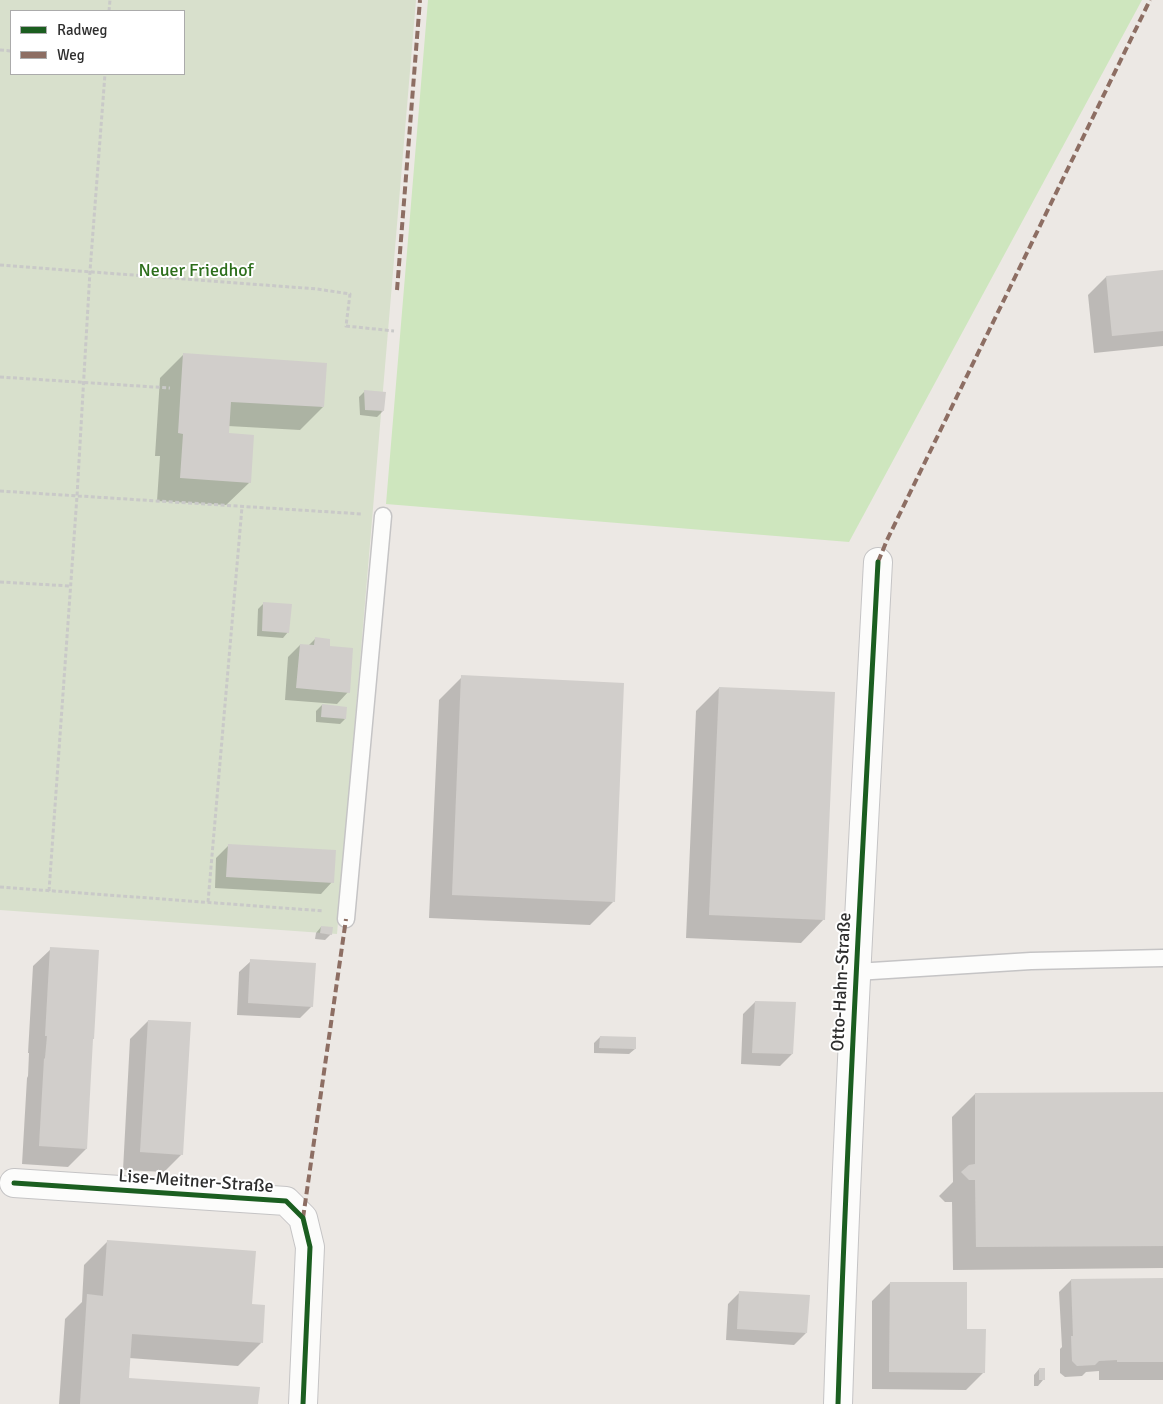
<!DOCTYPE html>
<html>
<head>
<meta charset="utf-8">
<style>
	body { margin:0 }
	#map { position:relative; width:1163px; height:1404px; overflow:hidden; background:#ece8e4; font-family:Signika,sans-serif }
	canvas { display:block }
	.legend { position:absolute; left:10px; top:10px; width:175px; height:65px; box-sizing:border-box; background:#fff; border:1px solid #ababab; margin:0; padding:6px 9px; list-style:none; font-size:15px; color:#2e2e2e }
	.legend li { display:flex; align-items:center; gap:10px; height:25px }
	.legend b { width:25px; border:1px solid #ababab }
</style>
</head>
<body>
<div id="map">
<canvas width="1163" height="1404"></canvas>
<ul class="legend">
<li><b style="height:6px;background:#1b5e20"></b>Radweg</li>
<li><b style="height:6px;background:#8d6e63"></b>Weg</li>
</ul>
</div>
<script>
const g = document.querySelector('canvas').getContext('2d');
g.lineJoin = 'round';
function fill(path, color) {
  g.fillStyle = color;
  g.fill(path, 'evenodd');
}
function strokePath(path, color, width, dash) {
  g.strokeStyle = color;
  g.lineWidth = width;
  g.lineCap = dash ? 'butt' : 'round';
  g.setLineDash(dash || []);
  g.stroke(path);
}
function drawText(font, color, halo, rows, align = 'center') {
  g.font = font + ' Signika,sans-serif';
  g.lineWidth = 4;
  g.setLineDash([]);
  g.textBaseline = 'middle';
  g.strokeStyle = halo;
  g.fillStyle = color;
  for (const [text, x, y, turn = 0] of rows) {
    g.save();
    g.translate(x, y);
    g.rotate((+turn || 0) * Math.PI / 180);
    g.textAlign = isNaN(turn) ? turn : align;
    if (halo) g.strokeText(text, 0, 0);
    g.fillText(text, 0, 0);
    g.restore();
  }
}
fill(new Path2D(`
	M428 0H1142L849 542 386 504Z`), '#cee6be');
fill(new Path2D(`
	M0 0H416L337 934 0 910ZM11 11H184V74H11Z`), '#d8e0cc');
fill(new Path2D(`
	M1163 272V346L1094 353 1088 295 1106 277Z
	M183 355 323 407 300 430 228 426V434L250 482 226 505 157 501 160 456H155L160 378Z
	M365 391 383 411 377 417 360 415 359 397Z
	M264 603 288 632 283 638 257 636 258 609Z
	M315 639 329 647 348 692 337 704 285 700 288 657 300 645 308 646Z
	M462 677 613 902 590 925 429 918 439 700Z
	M719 688 824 919 801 943 686 938 696 711Z
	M322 705 345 719 340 724 316 722V711Z
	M228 846 332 882 321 894 215 888 216 858Z
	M321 927 331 934 325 940 315 939 316 933Z
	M51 949 86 1149 68 1167 22 1164 27 1078 28 1076 29 1053H28L33 966Z
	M251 961 312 1006 300 1018 237 1015 239 972Z
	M755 1002 792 1054 780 1066 741 1064 743 1014Z
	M148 1021 182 1154 164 1172 123 1170 130 1039Z
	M600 1037 635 1049 629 1054 594 1053V1043Z
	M1163 1093V1268L953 1270 952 1202H945L939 1196 953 1182 952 1117 975 1094Z
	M107 1242 251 1305 264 1306 261 1343 238 1366 129 1358 128 1379 257 1404H59L65 1319 82 1302 84 1265Z
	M1163 1279V1380H1099V1371L1086 1372 1082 1376 1065 1377 1060 1373V1349L1062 1347 1059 1292 1071 1280Z
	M890 1283 966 1330 984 1372 966 1390 872 1389V1301Z
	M740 1292 806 1333 794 1345 726 1340 728 1304Z
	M1039 1369 1043 1380 1038 1386H1034V1375Z`), '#0003');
fill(new Path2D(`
	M1163 270V331L1112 336 1106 276Z
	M183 353 327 363 324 407 231 402 229 433 254 435 251 483 180 478 183 434 178 433Z
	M364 390 386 392 384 411 365 410Z
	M263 602 292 604 289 633 262 631Z
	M315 637 330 639V646L353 648 350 693 296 688 300 644 314 645Z
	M461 675 624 683 615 902 452 895Z
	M719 687 835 692 825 920 709 915Z
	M322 704 347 707 346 719 321 717Z
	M228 844 336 850 334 883 226 877Z
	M321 926 333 927 332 935 320 933Z
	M50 947 99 950 94 1039H93L87 1149 39 1146 44 1059 45 1058 47 1036H45Z
	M250 959 316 963 313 1007 248 1003Z
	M755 1001 796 1002 793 1054 752 1053Z
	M148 1020 191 1022 183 1155 140 1152Z
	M600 1036 636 1037V1049L599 1048Z
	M1163 1092V1246L976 1247 975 1180H969L961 1172 969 1165 975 1164V1093Z
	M107 1240 256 1251 252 1304 265 1305 263 1343 132 1334 129 1378 260 1387 258 1404H80L87 1294 103 1296Z
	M1163 1278V1362H1117V1360L1099 1361 1095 1365 1077 1366 1072 1361 1071 1336H1073L1071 1279Z
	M890 1282H967V1329H986L985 1373 889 1372Z
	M739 1291 810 1295 807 1333 737 1329Z
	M1039 1368H1045V1380H1039Z`), '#d1cecb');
const service = new Path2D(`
	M346 919 383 516
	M856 972 1031 961 1163 958`);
const minor = new Path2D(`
	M14 1183 286 1201 303 1218 310 1247 303 1404
	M838 1404C847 1123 863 843 878 562`);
strokePath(service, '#c5c4c5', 19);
strokePath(minor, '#c5c4c5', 30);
strokePath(new Path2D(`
	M109 11 110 0
	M0 50 11 51
	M0 265 317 289 350 294 346 326 394 331
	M0 377 170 388
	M0 491 362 514
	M0 582 70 586
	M0 887 324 911
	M49 891 77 496 90 271 105 74
	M208 902 242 507`), '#c9c9c8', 3, [4, 2.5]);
strokePath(service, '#fcfcfb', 16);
strokePath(minor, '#fcfcfb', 28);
strokePath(new Path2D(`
	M397 290 420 0
	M878 562 887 540 1150 0
	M303 1218 346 919`), '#8d6e63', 4, [8, 4]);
strokePath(new Path2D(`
	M14 1183 286 1201 303 1218 310 1247 303 1404
	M838 1404C847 1123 863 843 878 562`), '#1b5e20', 5);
drawText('18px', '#2c6e1b', '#fff', [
	["Neuer Friedhof",196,271]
]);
drawText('18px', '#2e2e2e', '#fff', [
	["Otto-Hahn-Straße",842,982,-87],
	["Lise-Meitner-Straße",196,1182,4]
]);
</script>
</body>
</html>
